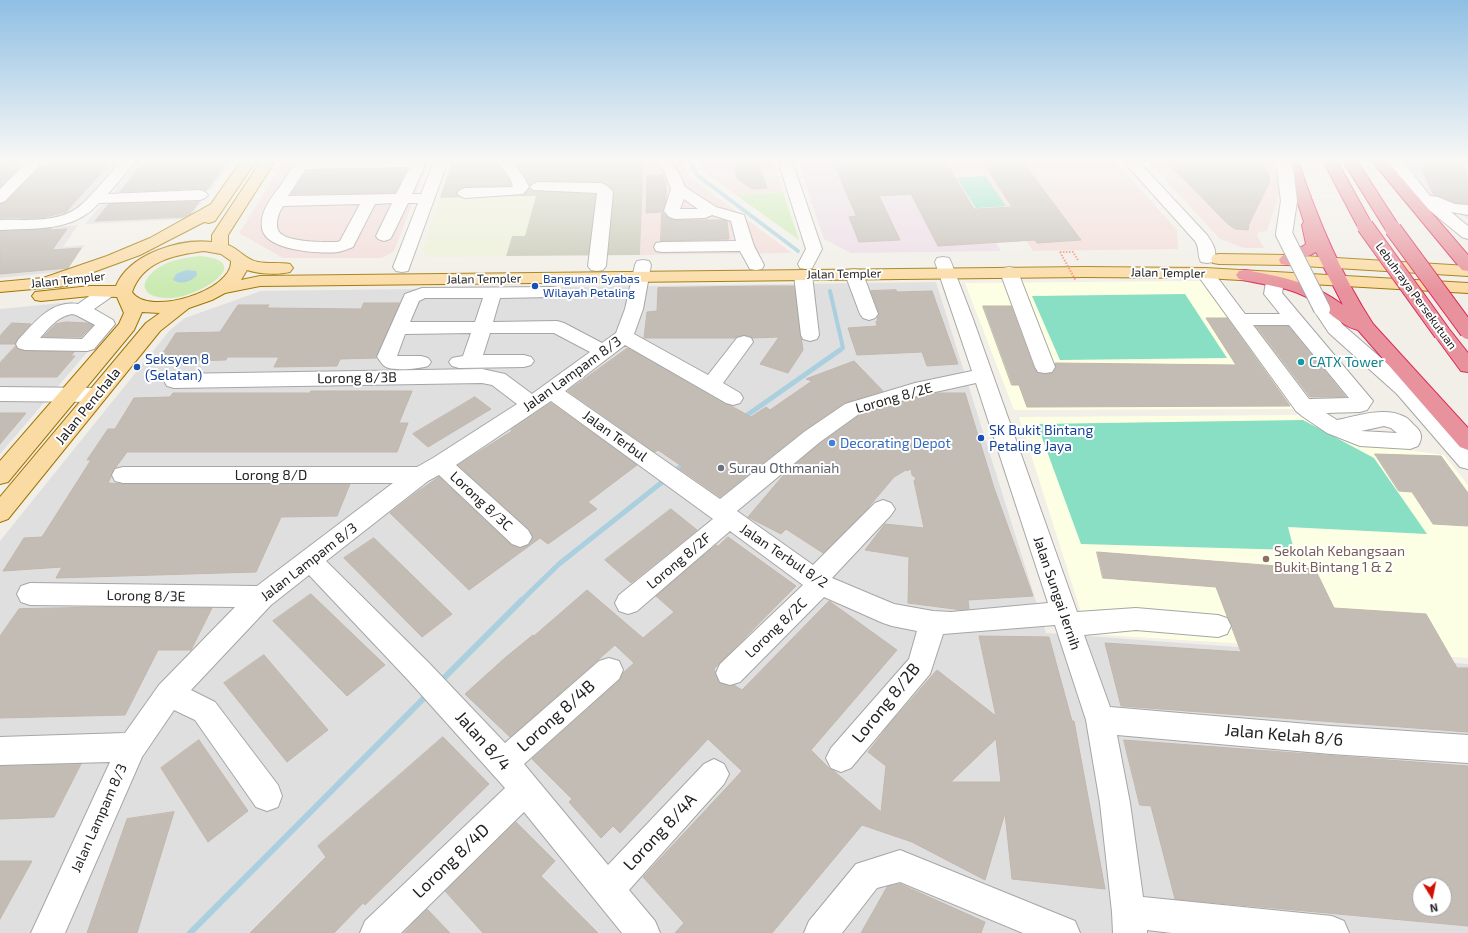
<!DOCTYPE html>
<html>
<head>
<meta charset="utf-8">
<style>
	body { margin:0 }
	#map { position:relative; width:1468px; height:933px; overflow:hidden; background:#f2efe8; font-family:"Exo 2",sans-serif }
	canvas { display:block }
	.north { position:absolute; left:1412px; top:877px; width:40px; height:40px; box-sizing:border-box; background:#fff; border:1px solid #a7a7a7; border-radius:50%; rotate:170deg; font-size:11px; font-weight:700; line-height:16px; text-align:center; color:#222 }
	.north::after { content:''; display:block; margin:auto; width:14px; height:18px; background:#d21001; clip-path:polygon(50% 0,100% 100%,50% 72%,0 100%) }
</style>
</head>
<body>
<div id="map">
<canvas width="1468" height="933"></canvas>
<div class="north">N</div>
</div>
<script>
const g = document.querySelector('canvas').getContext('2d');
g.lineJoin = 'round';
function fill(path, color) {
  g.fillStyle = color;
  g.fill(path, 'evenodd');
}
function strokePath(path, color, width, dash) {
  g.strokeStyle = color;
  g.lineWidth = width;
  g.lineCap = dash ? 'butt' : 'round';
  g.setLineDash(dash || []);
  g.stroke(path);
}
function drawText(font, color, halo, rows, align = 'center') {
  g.font = font + ' "Exo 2",sans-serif';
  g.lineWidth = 4;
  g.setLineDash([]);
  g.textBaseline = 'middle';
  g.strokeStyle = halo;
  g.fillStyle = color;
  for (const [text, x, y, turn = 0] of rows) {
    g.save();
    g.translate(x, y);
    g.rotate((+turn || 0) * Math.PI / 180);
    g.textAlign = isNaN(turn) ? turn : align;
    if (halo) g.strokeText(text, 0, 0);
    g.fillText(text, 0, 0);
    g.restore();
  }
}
fill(new Path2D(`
	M116 161 119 164 75 210 56 217 0 220V206L47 162Z
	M138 161H232L211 190 116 193 114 190Z
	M204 199 189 219 85 224 101 205 110 202Z
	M78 225 63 247 85 245 66 271 0 278V231Z
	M936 282 1046 633 1468 664V933H0V541L170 330 185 318 261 291ZM1420 885H1444V909H1420Z
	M72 302 113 322 0 454V309Z`), '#e0dfdf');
fill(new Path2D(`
	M284 161H429L394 251 382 258H283L239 233Z
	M644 161H681L690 177 792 253 640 255Z
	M946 161H1115L1177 230 1178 249 1033 251 1003 207 975 208Z
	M1148 161H1272L1278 181 1279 195 1267 231 1259 232 1257 235 1264 248H1244L1220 239Z
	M775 167 783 192 736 195 704 172Z`), '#f2dbd8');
fill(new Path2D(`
	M698 161H773L775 167 704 172Z
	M798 161H946L1001 251 851 253 824 239Z
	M1402 161H1468V219L1432 200Z`), '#ebdbe6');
fill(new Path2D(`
	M1203 281 1296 409 1014 410 965 283Z
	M1301 415 1369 445 1444 455 1468 485V658L1088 634 1019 417Z`), '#fdffe4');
fill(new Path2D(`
	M452 161H644L640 255 506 256 512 236 536 196 440 198Z`), '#c5c6b4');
fill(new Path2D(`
	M536 196 525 236H512L505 256 432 257 422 251 440 198Z`), '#ecf0d5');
fill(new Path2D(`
	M783 192 799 240 736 195Z
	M201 256C257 262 198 297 171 298 139 299 136 280 163 265 175 259 188 257 201 256Z`), '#c9eab0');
fill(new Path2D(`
	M985 176 1006 206 976 208 957 178Z
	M1185 294 1227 358 1060 360 1032 296Z
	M1303 420 1374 458 1427 534 1288 527 1294 550 1081 544 1037 424Z`), '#88dfc3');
fill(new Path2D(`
	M186 270 196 271 197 275C191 282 181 285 173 280L176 274Z`), '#aacfde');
strokePath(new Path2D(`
	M690 161 697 175 798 251
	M830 291 843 348 839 351`), '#aacfde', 4);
strokePath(new Path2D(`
	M743 418 840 350
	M672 474 686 462
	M521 601 559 564 666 479`), '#aacfde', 5);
strokePath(new Path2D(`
	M439 683 522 600
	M190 933 428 694`), '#aacfde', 6);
const building = new Path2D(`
	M23 161H25L0 187V162Z
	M145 161H228L206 191 200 188 120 192Z
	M733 161H757L767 188 752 189 738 179Z
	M833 161H945L974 209 1012 207 982 161H1022L1081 240 1037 243 1035 240 938 246 911 194 879 196 900 240 859 242 849 217 856 216Z
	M1166 161H1261L1266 168 1270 181 1249 224 1248 230 1235 229 1228 224Z
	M1418 161H1461L1468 174V204L1455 203 1434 195Z
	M110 163 66 212 42 218H0V204L6 202 41 166Z
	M407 169 395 193 291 194 307 170Z
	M664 175V181H666V199L663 212 646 213 647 176Z
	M199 202 190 214 184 217 95 221 109 204Z
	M662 213H663L669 218 675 220H722L727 221 729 239 661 241Z
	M51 228 50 230 67 229 52 250 81 248 68 268 0 274V231Z
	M762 286H794L803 350 788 373 760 364 779 337 752 338 744 335 735 338H644L647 312 657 311 658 288Z
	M896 290 897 292 932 291 958 364 927 366 922 352 857 355 848 328 877 326 876 321H878L877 317 879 313 871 291Z
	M364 303H400L376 358 340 359 337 366 274 367 279 357H227L226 360 188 361 186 364 155 365 176 333 220 332 238 305H269L267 308 361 309Z
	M983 306H1011L1034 368 1038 373 1045 374 1053 373 1056 368 1055 363 1236 365 1206 318H1227L1290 406 1027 407 1019 385H1012Z
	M66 322 87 323 93 325 81 337H43L56 324Z
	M12 323 31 324 17 339 15 344H0V336Z
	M1256 326H1288L1346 397H1310Z
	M16 346 18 349 25 351 74 352 71 356H75L57 377H0V363Z
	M628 348 751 417 766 407 770 410 812 381 806 379 854 361 883 391 844 403 803 431 720 497 680 469 683 467 658 450 655 452 568 391Z
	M311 391H412L399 423H408L397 452H127L111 474V477L108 483 123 484H350L337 516 281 517 256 572 56 578 62 567 3 571 24 538 42 537 91 460H87L108 429H115L134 398 170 397 173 393H310Z
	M936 393H965L994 488 1033 596 968 600 969 609 962 610 908 603 909 557 865 550 885 524 924 528 914 481 916 478 912 475 911 469 907 471 906 470 894 477 867 509 823 553 786 529 781 534 748 517 787 471 821 443 860 415 917 397Z
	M475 397 491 409 428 447 413 434Z
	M551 403 637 465 588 502 597 509 548 544 540 538 469 590 390 513 417 492 439 477 511 545 519 548 529 545 533 538 529 529 458 465 512 431 511 430Z
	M0 413H26L0 444Z
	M1375 454 1441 456 1468 493V526L1433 524 1412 492 1399 491Z
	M671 509 697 530 631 583 605 560Z
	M728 537 796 586 714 669 720 683 730 686 734 685 742 690 829 601 897 650 811 750 830 769 834 771 881 812 886 766 868 752 889 725 937 670 996 716 979 636 1049 637 1072 721H1074L1105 889 1012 879 1005 813 985 880 912 842 862 825 772 933H675L684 923 643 877 742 771 708 739 620 833 613 826 601 838 569 802 572 799 532 759 620 680 623 673 634 663 615 645 510 737 465 694 506 657 533 635 534 636 587 590 643 638 674 612 656 596 716 545 718 546ZM996 739 1001 782H951Z
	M374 538 452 614 422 637 344 558Z
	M1097 552 1315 569 1334 608 1426 614 1457 668H1468V732L1121 706 1105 643 1241 652 1232 628V625L1227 616 1216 587 1103 578Z
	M311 594 385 665 347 696 273 621Z
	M103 607 212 608 191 650H158L125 715 0 718V636L19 609Z
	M264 655 328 730 287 762 224 683Z
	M443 737 489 784 365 905 363 903 334 933H250L326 857 318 846Z
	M199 740 248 811 208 842 161 768Z
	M1124 740 1468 766V926L1175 899 1151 806 1140 805ZM1420 885H1444V909H1420Z
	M81 764 54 817 0 819V766Z
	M174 812 137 933H87L127 819Z
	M516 822 555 861 541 876 598 933H483L445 891Z
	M0 861H32L0 919Z
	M900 884 985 922 981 933H861L887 887Z
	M427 909 450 933H404Z`);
fill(building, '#c3bcb5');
strokePath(building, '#c3b7ab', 1);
const minor = new Path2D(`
	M28 161H44L5 201 0 203V189Z
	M121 161H136L108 194 200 190 205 192 208 195 205 198 200 200 99 203C74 232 35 228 0 230V220C25 219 60 224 81 205 95 192 108 176 121 161Z
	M422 161 425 165 412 194H421L434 161H448L408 271 402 272 396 271 393 267 418 203H408L392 236 390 239 384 241 378 239 376 236 392 203 375 204 353 247C348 249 343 251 338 252 321 254 265 251 262 228 260 211 271 198 281 185 287 175 292 165 303 161ZM410 167 396 194 288 196 305 170 307 169ZM360 204 340 241 337 242C325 242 283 243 278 230 275 222 279 212 283 206Z
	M497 161H512L525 179 529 187 523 194 465 198 460 196 457 193 460 190 465 188 513 187 511 180Z
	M656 161H671L679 173 685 187 716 207 744 215 754 246 764 265 762 269 756 270 750 269 740 251 662 252 656 251 654 247 656 243 662 242 736 241 731 221 712 215 705 218 675 219 669 217 664 211 671 189 665 173ZM684 199 698 209H680Z
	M778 161H792L822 249 812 268 806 269 800 268 798 264 806 249Z
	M1123 161H1138L1207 235C1212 242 1219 252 1213 262L1207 263 1201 262C1197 255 1200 248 1195 241Z
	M1388 161H1403L1430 196 1438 197 1455 204 1468 205V215L1451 212 1468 226V239L1462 237 1418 201Z
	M538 182 601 183C607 185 609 187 613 192L606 266 603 270 597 271 591 270 588 266 597 193 533 190 530 187 533 184Z
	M943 257 949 258 951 262 973 319 1077 612 1136 608 1218 615 1227 618 1231 626 1227 634 1218 637 1136 630 1084 635 1110 707 1331 726 1468 735V763L1331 754 1117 735 1130 803 1143 897 1332 916 1344 921 1349 933H1172L1147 930V933H1113L1112 912 1100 803 1086 720 1055 625 943 634 930 674 851 768 841 772 831 768 826 758 831 748 909 659 917 631 892 626 883 623 824 597 740 682 730 685 720 682 716 673 720 664 803 585 730 531 637 611 628 614 619 611 615 603 619 595 713 519 551 401 456 465 528 530 532 537 528 544 520 547 512 544 439 475 428 481 326 561 429 663 505 743 599 661 609 658 619 661 623 670 619 679 524 764 608 865 704 764 714 759 724 764 729 774 724 784 629 890 655 921 660 933H622L524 812 401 933H360L365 921 505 788 409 681 309 575 271 605 191 690 215 702 278 785 282 796 278 807 267 811 256 807 195 720 174 710 142 757 65 933H31L110 762 0 765V737L125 733 159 685 235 607 30 605 21 602 17 594 21 586 30 583 257 586 393 483H123L115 481 112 475 115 469 123 467H417L433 458 517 404 492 385 482 383 174 388 167 386 164 381 167 376 174 374 482 369 505 374 532 394 590 352 554 333H490L483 355H524L531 357 534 361 531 365 524 367 459 368 452 366 449 362 452 358 463 356 471 333 405 334 397 356H421L428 358 431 362 428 366C419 369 394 371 386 367 382 365 380 360 377 357L405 294 422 288 552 287 558 288 561 292 558 296 552 297 500 298 493 322 557 321 564 323 602 343 616 333 625 309 635 265 637 261 643 260 649 261 651 265 643 309 634 334 708 375 737 338 744 336 751 338 753 342 723 383 740 393 743 398 740 403 733 405 726 403 625 345 565 391 720 499 804 432 845 404 915 383 972 371 935 262 937 258ZM425 298H483L475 322H410L419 301ZM976 383 1048 603 951 612 933 611 894 604 832 578 891 515 895 509 891 503 883 500 875 503 813 565 737 511 820 442 859 414 917 396Z
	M1009 267 1015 268 1018 272 1055 367 1052 372 1045 373 1038 372 1035 367 1000 272 1003 268Z
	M1205 268 1211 269 1245 314H1280L1264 294 1266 282 1269 278 1275 277 1281 278 1284 282 1282 293 1373 401 1367 410 1360 412 1326 413 1337 420C1358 416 1385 406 1405 417 1408 418 1411 422 1414 425 1422 432 1423 437 1418 446L1410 449 1360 446 1327 433 1302 416 1296 411 1196 273 1199 269ZM1253 325H1289L1349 398 1309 399ZM1384 426 1391 428 1397 433 1361 431Z
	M854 269 860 270 863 274 878 314 875 318 869 320 863 318 860 314 845 274 848 270Z
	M803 270 809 271 812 275 819 335 817 339 810 341 803 339 801 335 794 275 797 271Z
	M108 286 114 287 117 291 114 295 94 309 113 320 115 324 94 349 87 351 25 350 18 348 16 344 18 340C35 322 51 300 78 304L102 287ZM72 314 76 315 95 325 82 339 40 338C49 328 58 316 72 314Z
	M1322 303 1328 305 1343 325 1411 384 1468 447V469L1460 467 1397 394 1329 333 1313 309 1316 305Z
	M0 387 97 388 104 390 107 395 104 400 97 402 0 401Z
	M900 850 1075 921 1080 933H1023L900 882 877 888 842 933H804L809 921 856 864Z`);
const major = new Path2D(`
	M241 161H256L215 221 209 223 204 222 140 255 69 281 67 286 0 292V282L43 278 107 256 150 238 211 204Z
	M261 161H275L228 235V245C239 249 246 260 258 262 269 264 280 262 290 264L293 268 290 272C278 275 259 274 247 270L241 280 260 276 1085 267 1205 268 1468 283V293L1205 278 1085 277 260 286 225 293 212 300 189 308 160 331 8 519 0 522V497L146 323 160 313 142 312 134 330 8 482 0 484V461L119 324 124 313 117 297 90 296 41 301 35 300 32 296 35 292 90 286H116C129 254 180 238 212 242V235ZM204 251 221 254 231 261C233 291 148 317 132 292 143 261 174 255 204 251Z
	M1219 254 1287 255 1468 266V276L1287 265 1219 264 1213 263 1211 259 1213 255Z`);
const highway = new Path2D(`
	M1284 161H1298C1317 218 1340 273 1373 324L1468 428V450L1460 447 1358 330C1340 326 1326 308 1310 299 1288 286 1263 285 1239 279L1236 275 1239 271 1245 270C1282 277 1312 282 1343 305L1316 252 1293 264 1287 265 1281 264 1279 260C1284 251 1298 251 1306 244L1302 225 1304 222Z
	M1323 161H1337L1373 226 1371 229 1365 231 1359 229Z
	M1343 161H1357L1401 229 1399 232 1393 234 1387 232Z
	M1372 161H1387L1468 255V271L1462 270Z
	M1442 327 1449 329 1468 353V372L1461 371 1433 333 1435 329Z`);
strokePath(minor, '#a6a6a6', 2);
strokePath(major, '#9e7501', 2);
strokePath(highway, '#db2a5b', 2);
strokePath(new Path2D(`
	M1060 252H1073L1078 260`), '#f98972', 2, [1.5, 1.5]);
fill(minor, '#fff');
fill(major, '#fbdba4');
fill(highway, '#e7929c');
const minorBridge = new Path2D(`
	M1284 161 1289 201 1284 234 1322 309`);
const highwayBridge = new Path2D(`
	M1365 226 1442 333
	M1393 229 1468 331`);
strokePath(minorBridge, '#a6a6a6', 18, []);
strokePath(highwayBridge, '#db2a5b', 18, []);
strokePath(new Path2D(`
	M1060 252 1076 281`), '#f98972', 2, [1.5, 1.5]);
strokePath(minorBridge, '#fff', 16);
strokePath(highwayBridge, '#e7929c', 16);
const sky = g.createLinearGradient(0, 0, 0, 292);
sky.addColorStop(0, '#8fbfe4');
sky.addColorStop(0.55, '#f9f8f5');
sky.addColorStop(1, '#f9f8f500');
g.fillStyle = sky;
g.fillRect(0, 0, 1468, 292);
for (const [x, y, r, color] of [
	[535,286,4,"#1a4fb4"],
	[1301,362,4,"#0f9aa8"],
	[137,367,4,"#1a4fb4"],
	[981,438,4,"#1a4fb4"],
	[832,443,4,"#3f7fe0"],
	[721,468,4,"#6b7280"],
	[1266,559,4,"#8d6e63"]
]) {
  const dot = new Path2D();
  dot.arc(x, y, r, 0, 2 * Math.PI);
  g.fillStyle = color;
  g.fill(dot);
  strokePath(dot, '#fff', 1.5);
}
drawText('12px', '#222', '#fff', [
	["Jalan Templer",1168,273,1],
	["Jalan Templer",844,274,-1],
	["Jalan Templer",484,279,-1],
	["Jalan Templer",68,280,-6],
	["Lebuhraya Persekutuan",1416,296,54]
]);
drawText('12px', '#164399', '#fff', [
	["Bangunan Syabas",543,279],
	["Wilayah Petaling",543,293]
], 'left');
drawText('14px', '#164399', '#fff', [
	["Seksyen 8",145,359],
	["(Selatan)",145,375],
	["SK Bukit Bintang",989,430],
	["Petaling Jaya",989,446]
], 'left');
drawText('14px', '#0d838f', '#fff', [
	["CATX Tower",1309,362]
], 'left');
drawText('14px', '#222', '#fff', [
	["Jalan Lampam 8/3",572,374,-36],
	["Lorong 8/3B",357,378,-1],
	["Lorong 8/2E",894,398,-16],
	["Jalan Penchala",88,406,-51],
	["Jalan Terbul",615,436,36],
	["Lorong 8/D",271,475],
	["Lorong 8/3C",481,501,43],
	["Jalan Terbul 8/2",784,556,34],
	["Lorong 8/2F",679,561,-40],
	["Jalan Lampam 8/3",309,562,-38],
	["Jalan Sungai Jernih",1057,593,71],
	["Lorong 8/3E",146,596,1],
	["Lorong 8/2C",776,628,-44],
	["Jalan Lampam 8/3",99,818,-66]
]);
drawText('14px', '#366cbe', '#fff', [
	["Decorating Depot",840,443]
], 'left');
drawText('14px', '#5b616d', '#fff', [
	["Surau Othmaniah",729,468]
], 'left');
drawText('14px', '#785e54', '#fff', [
	["Sekolah Kebangsaan",1274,551],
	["Bukit Bintang 1 & 2",1274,567]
], 'left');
drawText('17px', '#222', '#fff', [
	["Lorong 8/2B",886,703,-51],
	["Lorong 8/4B",556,716,-42],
	["Jalan Kelah 8/6",1284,735,5],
	["Jalan 8/4",483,741,48],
	["Lorong 8/4A",660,832,-47],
	["Lorong 8/4D",451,861,-44]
]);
</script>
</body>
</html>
